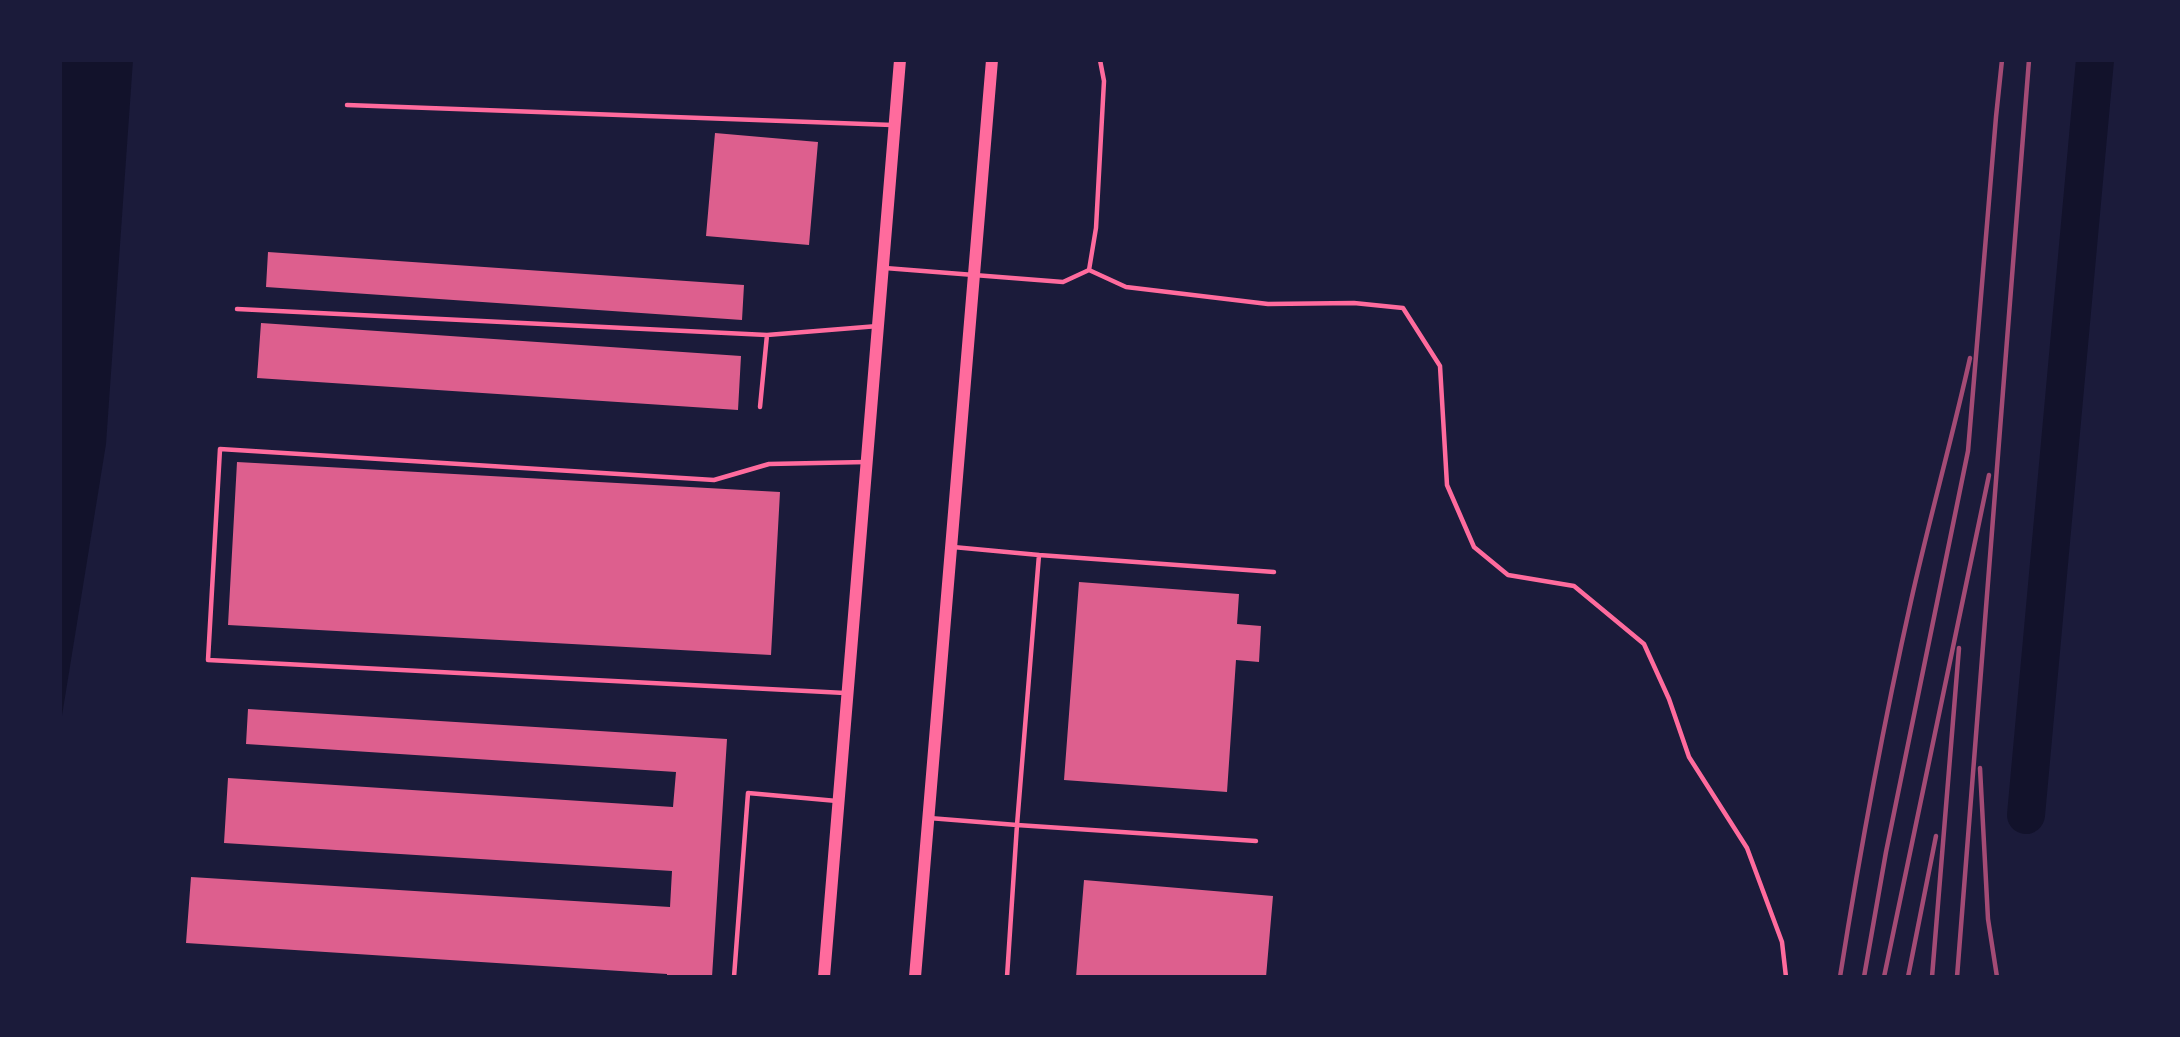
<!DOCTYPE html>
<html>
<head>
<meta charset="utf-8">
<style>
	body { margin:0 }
	#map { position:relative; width:2180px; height:1037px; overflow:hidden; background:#1b1b3a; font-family:"Public Sans",sans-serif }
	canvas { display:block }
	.frame { position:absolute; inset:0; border:62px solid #1b1b3a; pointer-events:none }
</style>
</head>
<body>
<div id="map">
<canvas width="2180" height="1037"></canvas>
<div class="frame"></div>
</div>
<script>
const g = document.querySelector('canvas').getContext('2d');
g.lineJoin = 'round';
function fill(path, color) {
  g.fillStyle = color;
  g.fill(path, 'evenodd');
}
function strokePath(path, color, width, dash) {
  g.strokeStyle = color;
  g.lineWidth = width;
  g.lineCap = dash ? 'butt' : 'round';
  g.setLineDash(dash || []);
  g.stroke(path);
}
fill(new Path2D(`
	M60 60H133L106 444 60 728Z`), '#12122b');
strokePath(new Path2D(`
	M2026 815 2095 60`), '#12122b', 38);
fill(new Path2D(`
	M715 133 818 142 809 245 706 236Z
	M268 252 744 285 742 320 266 287Z
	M261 323 741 356 738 410 257 378Z
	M237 462 780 492 771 655 228 625Z
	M1079 582 1239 594 1237 624 1261 626 1259 662 1236 660 1227 792 1064 780Z
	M248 709 727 739 712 977H667V974L186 943 191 877 670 907 672 871 224 843 228 778 673 807 676 772 246 744Z
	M1084 880 1273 896 1266 977H1076Z`), '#dd5f8e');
strokePath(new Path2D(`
	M347 105 892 125
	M885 268 1063 282 1089 270 1096 228 1104 81 1100 60
	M1089 270 1126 287 1268 304 1354 303 1403 308 1440 366 1447 485 1474 547 1508 575 1574 586 1644 644 1669 699 1689 757 1747 848 1782 942 1786 977
	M237 309 767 335 878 326
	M760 407 767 335
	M953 547 1039 555 1017 825 1256 841
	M1039 555 1274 572
	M845 693 208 660 220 449 714 480 769 464 866 462
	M929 818 1017 825 1007 977
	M734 977 748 793 837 801`), '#ff6b9d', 4.5);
strokePath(new Path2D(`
	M824 977 900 60
	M915 977 992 60`), '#ff6b9d', 12);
strokePath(new Path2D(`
	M1980 768 1988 919 1997 977
	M1840 977C1860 851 1883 726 1911 601 1929 520 1952 439 1970 358
	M1864 977 1886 852 1968 451 1996 117 2002 60
	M1884 977 1989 475
	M1908 977 1936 836
	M1932 977 1959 648
	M1957 977 2029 60`), '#a44b75', 4.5);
</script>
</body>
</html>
